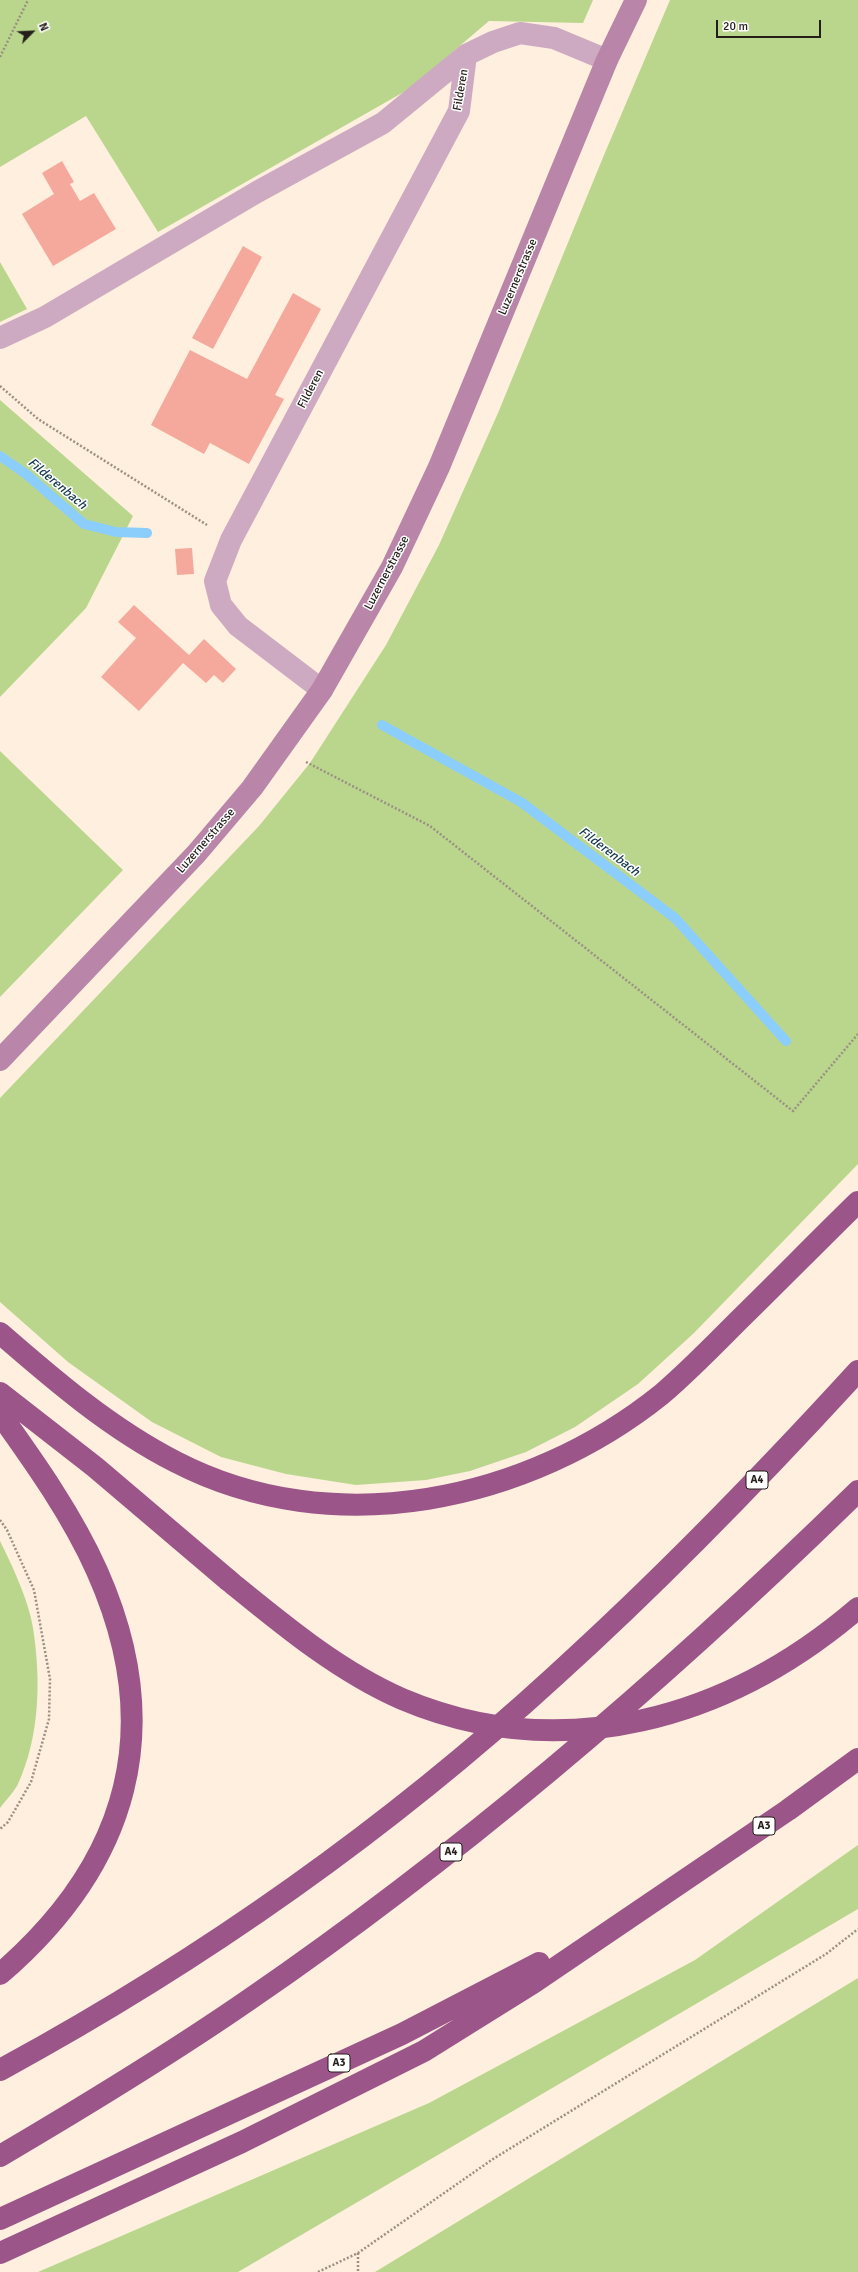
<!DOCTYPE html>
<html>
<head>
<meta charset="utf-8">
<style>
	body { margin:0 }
	#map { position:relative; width:858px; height:2272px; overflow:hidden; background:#feefde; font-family:Signika,sans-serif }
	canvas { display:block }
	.north { position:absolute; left:12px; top:12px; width:40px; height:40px; -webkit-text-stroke:3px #fff; paint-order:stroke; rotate:66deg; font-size:11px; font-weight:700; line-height:16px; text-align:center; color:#231e18 }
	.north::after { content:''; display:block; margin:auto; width:14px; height:18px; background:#231e18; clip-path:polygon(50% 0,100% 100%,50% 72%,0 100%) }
	.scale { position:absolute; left:716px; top:20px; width:105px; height:18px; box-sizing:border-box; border:2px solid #231e18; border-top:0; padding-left:5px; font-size:12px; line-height:14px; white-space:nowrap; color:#231e18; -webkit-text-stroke:3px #fff; paint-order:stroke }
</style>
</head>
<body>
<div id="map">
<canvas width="858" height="2272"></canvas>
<div class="north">N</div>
<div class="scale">20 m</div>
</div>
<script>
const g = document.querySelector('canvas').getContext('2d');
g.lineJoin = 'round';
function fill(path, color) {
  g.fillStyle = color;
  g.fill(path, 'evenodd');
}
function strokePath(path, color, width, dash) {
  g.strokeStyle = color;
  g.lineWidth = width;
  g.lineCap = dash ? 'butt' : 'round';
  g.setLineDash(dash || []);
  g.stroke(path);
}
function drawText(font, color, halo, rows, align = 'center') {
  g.font = font + ' Signika,sans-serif';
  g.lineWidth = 3;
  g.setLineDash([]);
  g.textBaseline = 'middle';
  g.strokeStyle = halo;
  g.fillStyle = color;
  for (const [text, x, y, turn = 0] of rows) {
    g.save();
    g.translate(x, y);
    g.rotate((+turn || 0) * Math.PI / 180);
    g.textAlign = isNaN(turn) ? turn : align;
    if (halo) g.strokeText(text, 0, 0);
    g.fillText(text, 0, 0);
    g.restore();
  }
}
fill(new Path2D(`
	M0 0H593L583 23 489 21 409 89 158 232 86 116 0 167Z
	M670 0H858V1164L694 1333 638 1384 575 1427 526 1452 470 1471 426 1480 356 1485 286 1474 221 1457 152 1422 68 1362 0 1302V1098L259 826 310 763 386 645 439 545 498 413 604 155Z
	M0 262 27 309 0 322Z
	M0 400 133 516 86 608 0 697Z
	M0 751 123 870 0 997Z
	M0 1541C12 1565 29 1601 33 1628 41 1679 40 1736 18 1784 14 1792 6 1800 0 1808Z
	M858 1845V1909L238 2272H38L429 2103 695 1960Z
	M858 1978V2272H375Z`), '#bad68d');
strokePath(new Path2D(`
	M0 456 26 474 84 524 116 532 147 533
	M382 725 521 802 675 918 786 1041`), '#8ccefb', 10);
fill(new Path2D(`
	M62 161 74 182 70 184 80 201 94 193 116 229 53 266 22 214 54 194 42 173Z
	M243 246 262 257 213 349 192 338Z
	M293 293 321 309 275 395 284 399 249 464 210 443 204 454 151 425 190 350 247 379Z
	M192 548 194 574 177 575 175 549Z
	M134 605 189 655 204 639 236 669 223 683 214 675 206 683 183 663 139 711 101 677 136 638 118 622Z`), '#f5a99c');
strokePath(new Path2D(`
	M0 57 28 0
	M0 386 38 419 207 525
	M306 762 430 826 793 1111 858 1034
	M0 1520 7 1530 34 1590 50 1679 49 1719 31 1782 8 1822 0 1829
	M358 2253V2272
	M318 2272 358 2253 493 2159 826 1954 858 1929`), '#9b9084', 2.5, [2, 2]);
strokePath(new Path2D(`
	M0 338 45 317 257 192 383 123 466 55 493 42 520 33 554 38 607 60
	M322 690 238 626 221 605 215 581 231 540 459 111 466 55`), '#cdaac1', 22);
strokePath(new Path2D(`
	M0 1060 196 854 252 788 322 690 392 567 439 467 607 60 636 0`), '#b986a9', 22);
strokePath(new Path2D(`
	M0 1333C54 1380 111 1429 176 1462 333 1543 528 1502 662 1394 689 1371 714 1345 739 1320 779 1281 818 1241 858 1202
	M0 1393 95 1467 228 1580
	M0 1414C35 1463 72 1515 97 1571 167 1728 129 1863 0 1974
	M0 2070C199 1962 388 1829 555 1676 661 1580 761 1477 858 1371
	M0 2156C85 2106 169 2055 250 1999 468 1849 669 1676 858 1491
	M0 2219 402 2034 539 1963
	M0 2253 242 2142 424 2051 533 1983 788 1810 858 1759`), '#9c5589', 22);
strokePath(new Path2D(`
	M228 1580C282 1624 338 1671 402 1699 563 1767 730 1718 858 1608`), '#9c5589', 22);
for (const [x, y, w] of [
	[757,1480,22],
	[764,1826,22],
	[451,1852,22],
	[339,2063,22]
]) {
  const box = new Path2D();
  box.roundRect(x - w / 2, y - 9, w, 18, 3);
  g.fillStyle = '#fff';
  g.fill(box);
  strokePath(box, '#231e18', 1);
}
drawText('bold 11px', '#231e18', null, [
	["A4",757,1480],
	["A3",764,1826],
	["A4",451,1852],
	["A3",339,2063]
]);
drawText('12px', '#231e18', '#fff', [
	["Filderen",461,90,-80],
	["Luzernerstrasse",518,277,-67],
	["Filderen",311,389,-62],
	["Luzernerstrasse",387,573,-62],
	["Luzernerstrasse",206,841,-49]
]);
drawText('italic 13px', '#12374e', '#fff', [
	["Filderenbach",57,484,40],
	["Filderenbach",609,852,37]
]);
</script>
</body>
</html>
